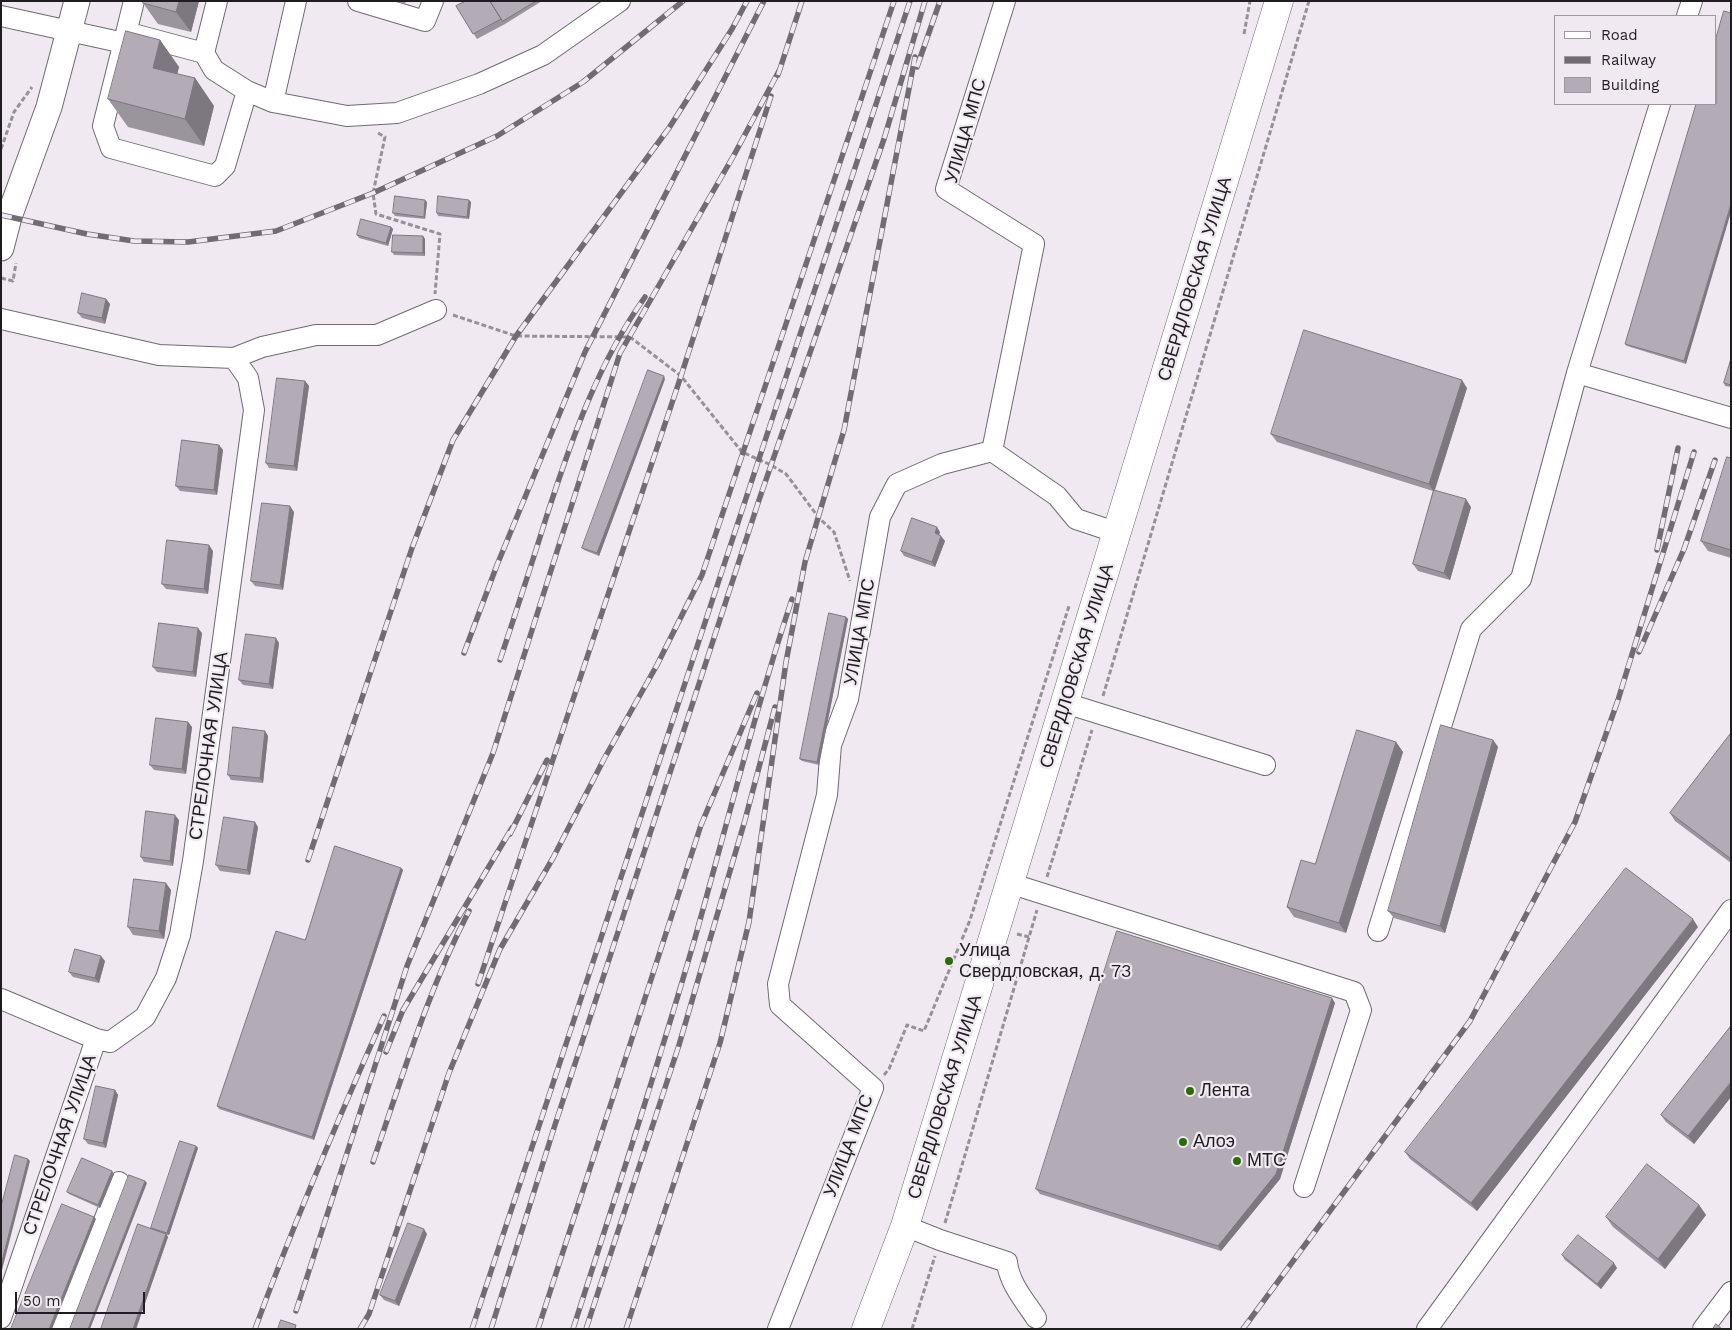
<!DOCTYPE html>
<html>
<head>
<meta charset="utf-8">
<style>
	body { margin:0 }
	#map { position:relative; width:1732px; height:1330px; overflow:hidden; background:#f0e9f2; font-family:"Work Sans",sans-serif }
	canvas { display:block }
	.frame { position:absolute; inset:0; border:2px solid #201d20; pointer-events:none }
	.legend { position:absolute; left:1554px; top:15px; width:162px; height:90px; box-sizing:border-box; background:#f0e9f2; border:1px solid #9d979e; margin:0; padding:6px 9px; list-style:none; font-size:15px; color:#201d20 }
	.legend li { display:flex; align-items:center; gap:10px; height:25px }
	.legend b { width:25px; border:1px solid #9d979e }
	.scale { position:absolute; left:15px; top:1292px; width:130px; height:22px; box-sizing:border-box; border:2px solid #201d20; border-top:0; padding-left:6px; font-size:15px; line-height:18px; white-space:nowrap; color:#201d20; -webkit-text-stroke:4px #f0e9f2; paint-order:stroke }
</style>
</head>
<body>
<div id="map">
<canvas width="1732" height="1330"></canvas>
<div class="frame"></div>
<ul class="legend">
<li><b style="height:6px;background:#fff"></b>Road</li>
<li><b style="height:6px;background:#716c72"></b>Railway</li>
<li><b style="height:14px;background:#b3acb6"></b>Building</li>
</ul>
<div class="scale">50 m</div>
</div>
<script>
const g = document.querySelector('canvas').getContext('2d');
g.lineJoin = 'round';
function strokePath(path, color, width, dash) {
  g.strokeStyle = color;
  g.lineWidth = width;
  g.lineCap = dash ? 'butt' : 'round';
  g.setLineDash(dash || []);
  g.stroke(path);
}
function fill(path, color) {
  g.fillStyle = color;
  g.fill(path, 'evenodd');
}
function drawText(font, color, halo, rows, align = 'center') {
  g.font = font + ' "Work Sans",sans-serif';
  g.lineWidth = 4.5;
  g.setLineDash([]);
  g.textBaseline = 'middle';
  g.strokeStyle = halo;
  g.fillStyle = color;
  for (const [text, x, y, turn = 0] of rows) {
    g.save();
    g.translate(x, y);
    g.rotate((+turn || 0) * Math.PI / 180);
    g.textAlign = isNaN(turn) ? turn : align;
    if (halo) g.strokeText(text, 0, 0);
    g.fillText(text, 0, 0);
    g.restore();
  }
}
const minor = new Path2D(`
	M134 1 103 126 111 148 215 176 225 166 247 91
	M358 1 425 21 433 1
	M1 16 124 43 137 35 204 53 214 70 247 91 273 102 347 116 397 113 479 84 543 55 620 1
	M1687 16 1692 1
	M204 53 217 1
	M273 102 296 1
	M1 319 159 355 234 358 248 378 254 410 193 861 180 935 166 978 145 1017 110 1042 96 1039 1 1318
	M234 358 262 347 316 335H377L436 310
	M1577 373 1731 418
	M992 451 1057 496 1076 519 1118 533
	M1065 703 1265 765
	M1009 883 1354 992 1361 1010 1304 1187
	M1378 931 1471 629 1521 579 1577 373 1660 104
	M1 999 96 1039
	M905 1226 940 1240 1007 1262C1009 1283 1025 1301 1036 1318
	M62 1329 119 1182
	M778 1329 873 1088 780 1005 778 984 827 795 831 745 848 699 880 517 897 484 942 464 992 451 1034 244 946 189 1005 1
	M1427 1329 1731 910
	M1703 1329 1731 1292`);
const major = new Path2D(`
	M1 248 9 217 49 107 77 1`);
const highway = new Path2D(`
	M866 1329 905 1226 1279 1`);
strokePath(minor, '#706a72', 22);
strokePath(major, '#706a72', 27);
strokePath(highway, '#706a72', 29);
strokePath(new Path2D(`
	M1244 34 1250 1
	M378 133 385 137 373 193 376 214 440 234 435 294
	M1 149 14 112 32 87
	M1 278 13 281 16 263
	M453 315 516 336 630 337 681 376 742 452 771 465 786 474 819 518 834 532 850 581
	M1103 696 1309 1
	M1047 877 1092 730
	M1017 934 1029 937
	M884 1075 889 1069 907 1025 924 1031 970 920 1069 606
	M945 1223 1037 910
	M912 1329 935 1256`), '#969097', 3, [5, 2.5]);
strokePath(minor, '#fff', 20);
strokePath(major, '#fff', 25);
strokePath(highway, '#fff', 28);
const rail = new Path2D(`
	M917 67 940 1
	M778 75 802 1
	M1 215 87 234 134 241 188 242 276 231 373 193 497 136 583 82 683 1
	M1657 550 1678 448
	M1639 652 1684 549 1715 460
	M464 653 497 565 585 352 764 1
	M500 660C516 612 532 563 547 515 572 438 598 363 645 297
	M510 834 547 760
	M308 860 412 548 453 440 516 336 669 128 732 29 747 1
	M478 984 681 376 771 96
	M386 1052 403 1010 512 828
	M356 1125 407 966 493 753 620 353 734 155 780 69
	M373 1162C402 1078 428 990 469 911
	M296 1311 358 1119
	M255 1329C294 1223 338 1119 384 1016
	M360 1329 369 1314 449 1073 500 949 553 858 604 759 657 665 702 575 894 1
	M472 1329 910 1
	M491 1329 554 1128 759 500 884 139 925 1
	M538 1329 701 825 757 693
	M573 1329C615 1199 657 1069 695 938 727 825 755 710 792 599
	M586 1329 679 1045 745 820 775 707
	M626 1329 720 1043 749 922 786 662 805 562 844 430 915 57
	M1243 1329 1470 1021 1575 822 1618 700 1694 452`);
strokePath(rail, '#716c72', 5.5);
strokePath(rail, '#f0e9f2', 4, [11]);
fill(new Path2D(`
	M199 1 191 32 158 24 143 3Z
	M393 1H406L405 4Z
	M466 1H542L505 24 477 39 456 6Z
	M1731 13 1686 364 1627 346 1625 344Z
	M160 40 179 67 177 74 195 78 214 106 204 146 128 127 108 99Z
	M427 202 425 219 395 216 393 213Z
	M471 202 469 219 438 216 437 213Z
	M391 227 393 229 388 246 359 238 357 235Z
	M423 236 425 239V256L394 255 392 252Z
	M106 299 110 304 105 324 82 318 78 313Z
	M1731 359V387L1725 386 1724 383Z
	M665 379 599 556 584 550 582 548Z
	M305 381 309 386 297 471 269 468 266 463Z
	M1467 388 1435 490 1471 507 1450 580 1418 571 1413 564 1433 491 1277 442 1271 434Z
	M219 445 223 450 217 495 180 491 176 486Z
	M1731 458V558L1708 551 1701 541Z
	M294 512 283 590 255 586 251 581Z
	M940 532 939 535 945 541 935 567 904 556 901 551Z
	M213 551 208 594 166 589 162 584Z
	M846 617 848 619 819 765 802 761 800 759Z
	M202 633 196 677 157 672 153 667Z
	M279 643 273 689 243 685 239 680Z
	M188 722 192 727 186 774 154 770 150 765Z
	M265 731 268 736 263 783 231 780 228 775Z
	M1731 733V863L1675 821 1670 813Z
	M1493 740 1498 747 1445 933 1394 918 1388 911Z
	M1396 742 1403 752 1346 933 1294 917 1287 907Z
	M179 820 173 866 144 862 141 857Z
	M258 827 250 875 220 871 216 865Z
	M401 868 403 870 314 1140 219 1109 217 1106 305 940Z
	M171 890 164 939 133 935 128 927Z
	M1698 927 1477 1211 1410 1159 1405 1152Z
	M105 961 99 983 73 977 69 972Z
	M1335 1003 1280 1179 1221 1251 1040 1194 1036 1189Z
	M1731 1026V1097L1694 1144 1666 1122 1661 1115Z
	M115 1090 118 1095 106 1148 88 1144 84 1139Z
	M196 1146 198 1148 169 1235H167L168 1237 136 1329H101L152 1229 151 1228Z
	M114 1174 100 1208 69 1194 67 1192Z
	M1699 1205 1706 1215 1665 1269 1613 1227 1606 1217Z
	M427 1234 399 1306 384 1300 380 1295Z
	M1562 1255 1617 1268 1601 1289 1565 1260Z`), '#9a949d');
fill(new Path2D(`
	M179 1H199L191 32 176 12Z
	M160 40 179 67 172 95 153 68Z
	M195 78 214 106 204 146 185 119Z
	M425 200 427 202 425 219 424 217Z
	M469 200 471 202 469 219 467 217Z
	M1731 204V212L1686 364 1684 361Z
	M391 227 393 229 388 246 386 243Z
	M423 236 425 239V256L423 253Z
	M106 299 110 304 105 324 102 318Z
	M664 376 665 379 599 556 597 553Z
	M1462 380 1467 388 1434 492 1429 484Z
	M305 381 309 386 297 471 294 466Z
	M219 445 223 450 217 495 214 490Z
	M1466 499 1471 507 1450 580 1444 573Z
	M290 506 294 512 283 590 280 585Z
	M937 527 940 532 938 538 935 533Z
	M941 536 945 541 935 567 932 562Z
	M209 545 213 551 208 594 204 589Z
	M846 617 848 619 819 765 817 762Z
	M198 628 202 633 196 677 193 672Z
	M276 638 279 643 273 689 269 684Z
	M188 722 192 727 186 774 182 769Z
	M265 731 268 736 263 783 260 778Z
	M1493 740 1498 747 1445 933 1440 926Z
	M1396 742 1403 752 1346 933 1339 923Z
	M175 815 179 820 173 866 170 861Z
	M255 822 258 827 250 875 247 870Z
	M401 868 403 870 314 1140 312 1137Z
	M166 883 171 890 164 939 159 931Z
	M1693 919 1698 927 1477 1211 1471 1203Z
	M101 956 105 961 99 983 95 978Z
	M1332 998 1335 1003 1280 1179 1221 1251 1218 1246Z
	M1731 1082V1097L1694 1144 1688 1136Z
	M115 1090 118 1095 106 1148 103 1143Z
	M196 1146 198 1148 169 1235 167 1233Z
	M28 1159 30 1161 1 1274V1265Z
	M112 1171 114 1174 100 1208 98 1205Z
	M145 1181 147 1183 90 1329H88Z
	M1699 1205 1706 1215 1665 1269 1658 1259Z
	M94 1217 96 1219 52 1329H49Z
	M424 1229 427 1234 399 1306 395 1301Z
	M166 1234 168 1237 136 1329H133Z
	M1614 1263 1617 1268 1601 1289 1597 1284Z`), '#7d787f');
const building = new Path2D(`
	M144 1H179L176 12 143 3Z
	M466 1H490L501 19 473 34 456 6Z
	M490 1H536L503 21Z
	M1724 11 1731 13V204L1684 361 1625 344 1696 104H1716V38Z
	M126 31 160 40 153 68 195 78 185 119 108 99Z
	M395 196 425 200 424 217 393 213Z
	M438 196 469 200 467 217 437 213Z
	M361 219 391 227 386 243 357 235Z
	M393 235 423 236V253L392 252Z
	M82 293 106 299 102 318 78 313Z
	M1304 330 1462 380 1429 484 1271 434Z
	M1731 359V385L1724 383Z
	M648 370 664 376 597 553 582 548Z
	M277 378 305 381 294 466 266 463Z
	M182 440 219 445 214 490 176 486Z
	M1727 457 1731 458V550L1701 541Z
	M1434 490 1466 499 1444 573 1413 564Z
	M262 503 290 506 280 585 251 581Z
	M912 518 937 527 935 533 941 536 932 562 901 551Z
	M167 540 209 545 204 589 162 584Z
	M829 613 846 617 817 762 800 759Z
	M159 623 198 628 193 672 153 667Z
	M246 634 276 638 269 684 239 680Z
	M156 718 188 722 182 769 150 765Z
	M1441 725 1493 740 1440 926 1388 911Z
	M233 727 265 731 260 778 228 775Z
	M1357 730 1396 742 1339 923 1287 907 1301 860 1315 864Z
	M1731 733V859L1670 813Z
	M146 811 175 815 170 861 141 857Z
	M224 817 255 822 247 870 216 865Z
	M335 846 401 868 312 1137 217 1106 276 931 305 940Z
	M1626 868 1693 919 1471 1203 1405 1152Z
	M134 879 166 883 159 931 128 927Z
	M1117 931 1332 998 1276 1174 1218 1246 1036 1189Z
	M75 949 101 956 95 978 69 972Z
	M1731 1026V1082L1688 1136 1661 1115Z
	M96 1086 115 1090 103 1143 84 1139Z
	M180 1141 196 1146 167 1233 151 1228Z
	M15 1155 28 1159 1 1265V1207Z
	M82 1158 112 1171 98 1205 67 1192Z
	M1647 1164 1699 1205 1658 1259 1606 1217Z
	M129 1175 145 1181 88 1329H70Z
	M62 1204 94 1217 49 1329H11Z
	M408 1223 424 1229 395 1301 380 1295Z
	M138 1224 166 1234 133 1329H101Z
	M1578 1235 1614 1263 1597 1284 1562 1255Z
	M281 1320 296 1325 295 1329H278Z
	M1716 1324 1722 1329H1713Z`);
fill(building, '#b3acb6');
strokePath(building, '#7d787f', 1);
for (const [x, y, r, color] of [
	[949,961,5,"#2b6d04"],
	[1190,1091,5,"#2b6d04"],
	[1183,1142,5,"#2b6d04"],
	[1237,1161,5,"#2b6d04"]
]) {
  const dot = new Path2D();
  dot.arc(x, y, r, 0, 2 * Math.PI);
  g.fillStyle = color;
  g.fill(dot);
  strokePath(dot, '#f0e9f2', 2);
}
drawText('18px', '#201d20', '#f0e9f2', [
	["УЛИЦА МПС",966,131,-74],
	["СВЕРДЛОВСКАЯ УЛИЦА",1195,279,-73],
	["УЛИЦА МПС",860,632,-80],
	["СВЕРДЛОВСКАЯ УЛИЦА",1077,666,-73],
	["СТРЕЛОЧНАЯ УЛИЦА",209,746,-82],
	["СВЕРДЛОВСКАЯ УЛИЦА",945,1097,-73],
	["СТРЕЛОЧНАЯ УЛИЦА",60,1145,-71],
	["УЛИЦА МПС",849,1146,-69]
]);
drawText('18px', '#201d20', '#f0e9f2', [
	["Улица",959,951],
	["Свердловская, д. 73",959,972],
	["Лента",1200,1091],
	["Алоэ",1193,1142],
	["МТС",1247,1161]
], 'left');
</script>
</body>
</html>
